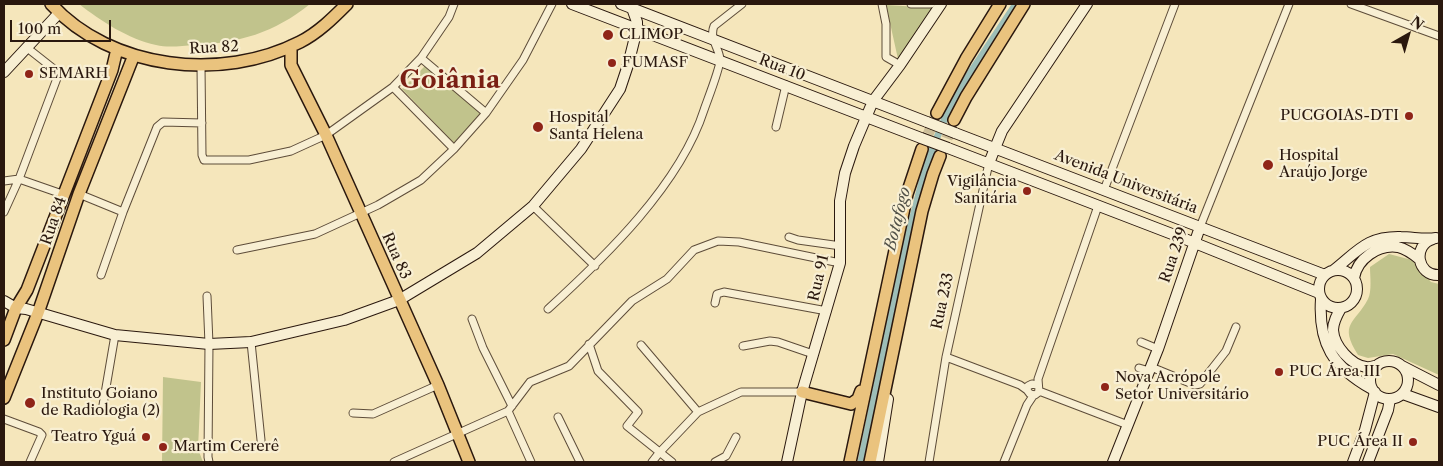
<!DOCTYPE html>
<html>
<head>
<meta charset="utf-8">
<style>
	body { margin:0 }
	#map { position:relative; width:1443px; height:466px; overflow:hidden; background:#f5e6bb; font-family:"Libre Caslon Text",serif }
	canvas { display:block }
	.frame { position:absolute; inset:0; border:5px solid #2a180e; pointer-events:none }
	.north { position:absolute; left:1383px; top:10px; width:50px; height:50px; -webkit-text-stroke:4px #f8efd3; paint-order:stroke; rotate:38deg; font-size:14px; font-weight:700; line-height:20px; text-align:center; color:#2a180e }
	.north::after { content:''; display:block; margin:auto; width:18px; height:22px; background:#2a180e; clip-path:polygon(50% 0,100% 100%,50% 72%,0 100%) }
	.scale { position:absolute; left:10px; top:20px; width:101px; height:22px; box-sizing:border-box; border:2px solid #2a180e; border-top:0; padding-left:6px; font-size:15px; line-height:18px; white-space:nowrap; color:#2a180e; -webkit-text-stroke:4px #f8efd3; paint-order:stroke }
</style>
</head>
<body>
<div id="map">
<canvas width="1443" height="466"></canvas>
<div class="frame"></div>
<div class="north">N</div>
<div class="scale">100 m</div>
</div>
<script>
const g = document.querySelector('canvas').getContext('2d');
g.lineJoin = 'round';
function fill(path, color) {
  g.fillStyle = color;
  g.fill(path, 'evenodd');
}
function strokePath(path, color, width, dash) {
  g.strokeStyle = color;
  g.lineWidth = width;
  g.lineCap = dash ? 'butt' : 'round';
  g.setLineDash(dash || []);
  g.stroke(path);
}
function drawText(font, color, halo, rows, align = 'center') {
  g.font = font + ' "Libre Caslon Text",serif';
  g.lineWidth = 4.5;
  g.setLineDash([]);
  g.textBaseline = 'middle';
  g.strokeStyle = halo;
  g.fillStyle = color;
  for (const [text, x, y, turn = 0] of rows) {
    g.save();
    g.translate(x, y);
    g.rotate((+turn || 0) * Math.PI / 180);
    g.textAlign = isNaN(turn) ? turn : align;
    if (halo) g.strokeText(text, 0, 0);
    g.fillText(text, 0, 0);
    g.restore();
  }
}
fill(new Path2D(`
	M79 4H310C274 33 239 43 194 45 181 46 168 48 156 45 128 39 101 21 79 4Z
	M886 5 937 8 898 59Z
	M425 66 482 112 454 143 402 89Z
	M1389 254 1412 260 1431 282 1439 284V375L1393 354 1368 358 1358 355C1338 323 1355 324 1368 299 1372 291 1370 276 1370 267Z
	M163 377 201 382 198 449 203 462H162Z`), '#c1c38c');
strokePath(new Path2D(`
	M861 462 903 256 927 162 949 108 959 90 1016 4`), '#9dbeb7', 7);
strokePath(new Path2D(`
	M922 149 936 115
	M941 154 954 120`), '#ccbd98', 11, [11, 5.5]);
const street = new Path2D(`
	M882 4 886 24V57L900 65
	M911 4H931
	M1351 4 1439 36
	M421 58 486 113
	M201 66 202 155 204 160H249L291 151 326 135 393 87 421 58 449 17 454 4
	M393 87 454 149
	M776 127 786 85
	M4 181 19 179 65 195
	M1104 190 1175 4
	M79 194 123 212
	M533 206 595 266
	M4 212 19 179 59 73 26 47
	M1200 227 1289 4
	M789 237 798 240 841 246
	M237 250 315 234 378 205 421 180 454 149 486 113 523 60 552 4
	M101 275 123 212 157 127 163 122 202 123
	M207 296 209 344 208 457 209 462
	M715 303 717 294 724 292 827 311
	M548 309C605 257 680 185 704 110 707 101 721 66 720 59 719 48 709 38 714 26L742 4
	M472 319 483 348 512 406
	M251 342 261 440
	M1141 342 1158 349
	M589 344 598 371 638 412 627 426 672 462
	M641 345 698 412
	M743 346 770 341 778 342 813 354
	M946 357 1020 385 1027 390
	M1151 367 1195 385 1200 384 1226 351 1236 327
	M1139 368 1149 371
	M1037 385 1032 384 1028 386 1027 390 1030 394 1035 395 1039 392 1038 379 1098 206
	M1039 391 1128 425
	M103 405 115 335
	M508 411 531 462
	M353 413 373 414 438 385
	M558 417 580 462
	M4 419 39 432 42 435 30 462
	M394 462 508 411 530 382 569 366 632 301 667 279 694 250 718 241 739 242 840 263
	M652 462 659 453 698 412 741 392H802
	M715 462 726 456 736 437
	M929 462 946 357 989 163
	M1004 462 1027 405 1033 396`);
const secondary = new Path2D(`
	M572 4 921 138
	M621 4 927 122
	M4 72 59 13
	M955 133 1325 275
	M948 148 1185 239 1319 293
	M989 163 1002 131 1087 4
	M1433 239C1412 245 1417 276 1439 275
	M1319 289a19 19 0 1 1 38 0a19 19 0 1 1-38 0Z
	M1334 270C1358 251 1367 236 1401 237 1413 237 1424 240 1436 238
	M1354 278C1357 259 1378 244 1398 247 1406 249 1413 254 1419 259
	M1321 299C1318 344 1333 367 1372 389
	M4 301 16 308 26 309 115 335 209 344 251 342 344 320 399 300 477 253 533 206 581 149 620 89 628 65 637 29V22L632 8
	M1341 308C1337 315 1333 322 1333 330 1334 346 1351 365 1366 367 1370 368 1374 366 1378 365
	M1370 380a19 19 0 1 1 38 0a19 19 0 1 1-38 0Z
	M1402 366 1439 385
	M1403 394 1439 407
	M787 462 802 392 840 263V201L845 173 854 146 873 101 900 65 941 4
	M878 462 888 399
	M1113 462 1158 349 1200 227
	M1353 462 1365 430 1375 392
	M1368 462 1388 410 1390 399`);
const primary = new Path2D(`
	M51 4C111 70 222 82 300 42 318 33 333 18 347 4
	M291 46V65L326 135 361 213 438 385 469 462
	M937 113 966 59 1000 4
	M954 120 966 97 1024 4
	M4 340 16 308 27 290 112 70 117 49
	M802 392 851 404 858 399 861 391
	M4 398 38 313 79 194 134 55
	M850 462 907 194 922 149
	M870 462 922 211 933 174 940 156`);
strokePath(street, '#5d4c39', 9);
strokePath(secondary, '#2a180e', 12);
strokePath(primary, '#2a180e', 14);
strokePath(street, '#f8efd3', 7);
strokePath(secondary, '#f8efd3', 10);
strokePath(primary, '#eac37e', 11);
const secondaryBridge = new Path2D(`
	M927 122 955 133
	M921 138 948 148`);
strokePath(secondaryBridge, '#2a180e', 12, []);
strokePath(secondaryBridge, '#f8efd3', 10);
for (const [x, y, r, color] of [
	[608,35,6,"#8f2418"],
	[612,63,5,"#8f2418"],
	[29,74,5,"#8f2418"],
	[1409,116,5,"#8f2418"],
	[538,127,6,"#8f2418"],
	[1268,165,6,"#8f2418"],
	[1027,191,5,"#8f2418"],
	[1279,372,5,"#8f2418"],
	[1105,387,5,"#8f2418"],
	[30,403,6,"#8f2418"],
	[146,437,5,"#8f2418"],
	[1413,442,5,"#8f2418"],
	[163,447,5,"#8f2418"]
]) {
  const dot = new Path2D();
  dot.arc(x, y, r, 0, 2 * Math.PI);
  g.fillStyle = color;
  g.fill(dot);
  strokePath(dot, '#f8efd3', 2);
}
drawText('15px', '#2a180e', '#f8efd3', [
	["CLIMOP",619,35],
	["FUMASF",622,63],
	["SEMARH",39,74],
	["PUCGOIAS-DTI",1399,116,"right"],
	["Hospital",549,118],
	["Santa Helena",549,135],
	["Hospital",1279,156],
	["Araújo Jorge",1279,173],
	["Vigilância",1017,182,"right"],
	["Sanitária",1017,199,"right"],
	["PUC Área III",1289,372],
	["Nova Acrópole",1115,378],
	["Setor Universitário",1115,395],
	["Instituto Goiano",41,394],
	["de Radiologia (2)",41,411],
	["Teatro Yguá",136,437,"right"],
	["PUC Área II",1403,442,"right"],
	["Martim Cererê",173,447]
], 'left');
drawText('15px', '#2a180e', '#f8efd3', [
	["Rua 82",214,48,-3],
	["Rua 10",782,68,21],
	["Avenida Universitária",1126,182,21],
	["Rua 84",54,221,-71],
	["Rua 239",1174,255,-71],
	["Rua 83",396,256,66],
	["Rua 91",819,278,-77],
	["Rua 233",943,301,-78]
]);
drawText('italic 16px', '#525249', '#f8efd3', [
	["Botafogo",898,219,-76]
]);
drawText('bold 25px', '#7a1f14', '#f8efd3', [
	["Goiânia",450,81]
]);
</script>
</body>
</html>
